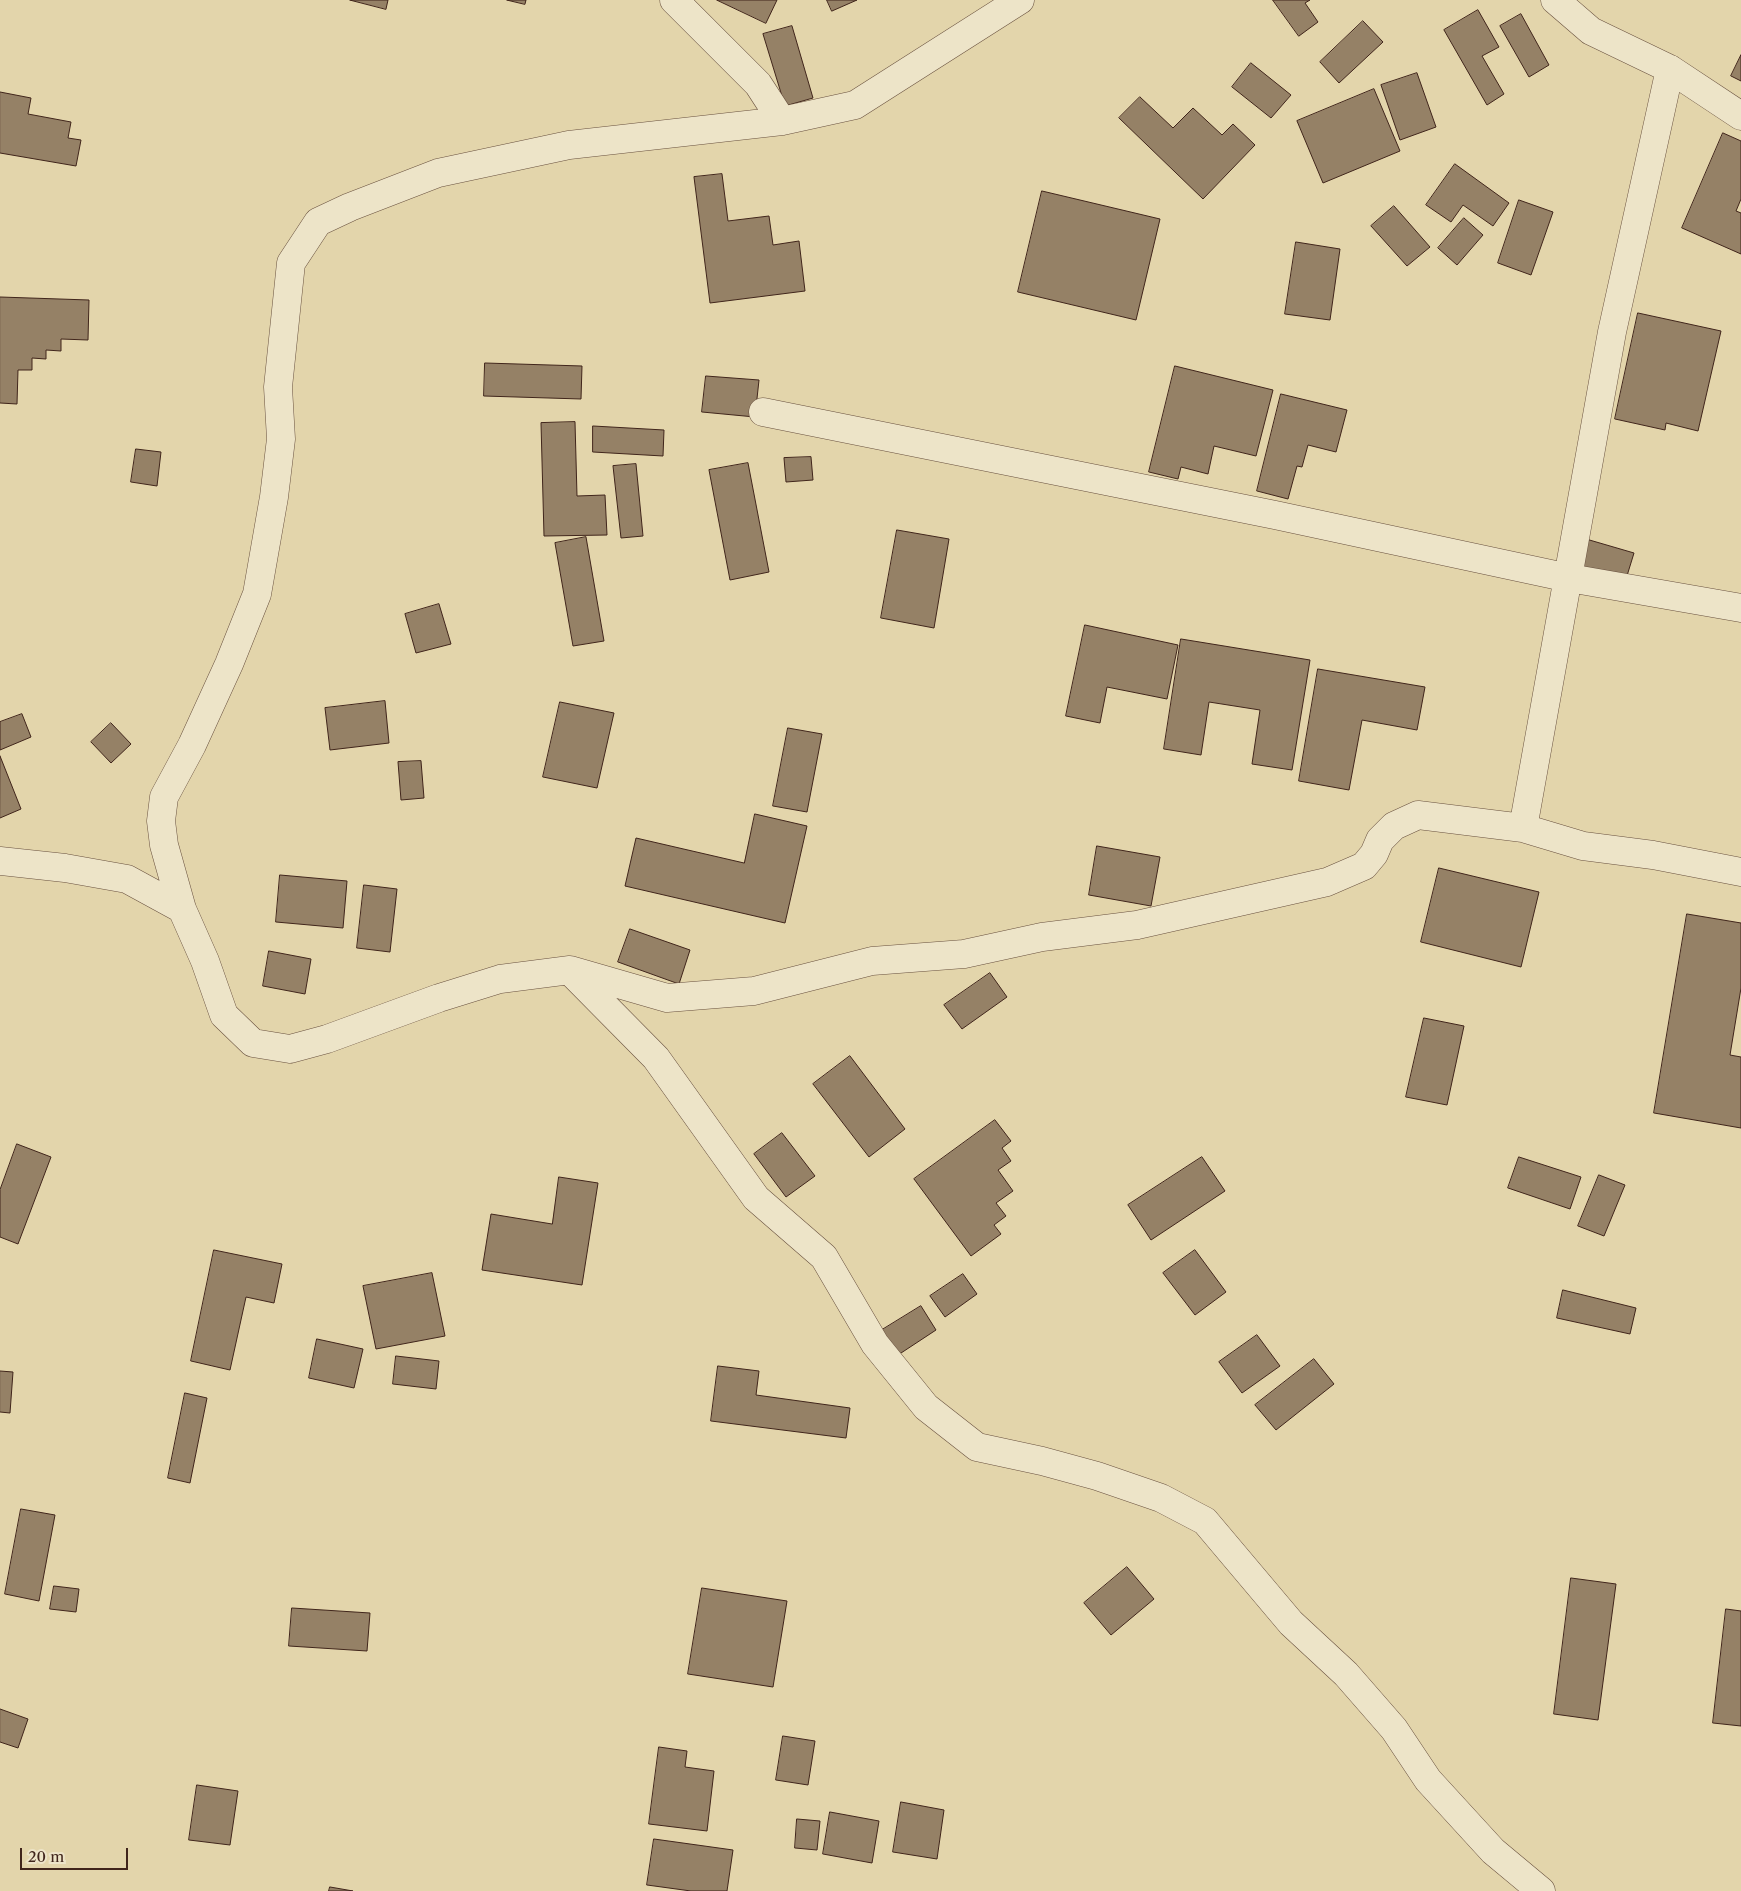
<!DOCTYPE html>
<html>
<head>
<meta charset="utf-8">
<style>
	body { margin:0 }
	#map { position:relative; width:1741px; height:1891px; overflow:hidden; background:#e3d5ab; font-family:"Libre Caslon Text",serif }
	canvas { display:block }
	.scale { position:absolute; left:20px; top:1848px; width:108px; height:22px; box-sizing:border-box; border:2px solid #40251b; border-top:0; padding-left:6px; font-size:15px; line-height:18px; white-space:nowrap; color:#40251b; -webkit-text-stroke:4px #ede4c8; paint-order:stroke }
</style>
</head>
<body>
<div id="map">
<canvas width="1741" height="1891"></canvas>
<div class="scale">20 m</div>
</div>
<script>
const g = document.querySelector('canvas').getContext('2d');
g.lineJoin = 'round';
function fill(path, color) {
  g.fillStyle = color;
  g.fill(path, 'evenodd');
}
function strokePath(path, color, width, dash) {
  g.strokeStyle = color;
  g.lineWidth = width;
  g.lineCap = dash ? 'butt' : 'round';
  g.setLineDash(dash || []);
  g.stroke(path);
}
const building = new Path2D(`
	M350 0H388L386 9Z
	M507 0H526L525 4Z
	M717 0H777L766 23Z
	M827 0H857L832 11Z
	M1273 0H1310L1305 3 1318 22 1299 36Z
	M1478 10 1499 47 1482 56 1504 94 1487 105 1444 30Z
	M1521 14 1549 65 1529 77 1500 26Z
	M1363 21 1383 42 1339 83 1320 62Z
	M792 26 813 98 785 106 763 34Z
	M1741 55V81L1731 76Z
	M1251 63 1291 95 1271 118 1232 87Z
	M1417 73 1436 127 1400 140 1381 85Z
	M1374 89 1400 151 1323 183 1297 121Z
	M0 92 31 98 28 114 71 122 68 138 81 140 76 166 0 153Z
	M1140 97 1173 128 1193 108 1222 135 1233 124 1255 145 1203 199 1119 118Z
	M1723 133 1741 141V199L1736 211 1741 213V254L1682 228Z
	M1455 164 1509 203 1493 226 1463 205 1451 222 1426 205Z
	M722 174 728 221 769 216 773 245 799 241 805 291 710 303 694 177Z
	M1042 191 1160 219 1136 320 1018 292Z
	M1519 200 1553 212 1531 275 1498 263Z
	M1394 206 1430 247 1407 266 1371 226Z
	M1464 218 1483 235 1457 265 1438 248Z
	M1296 242 1340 249 1330 320 1285 314Z
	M0 297 89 300 88 340 61 339V351L46 350V359L32 358V370H18L17 404 0 403Z
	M1638 313 1721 331 1698 431 1666 423 1665 430 1615 419Z
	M485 363 582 366 581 399 484 396Z
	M1175 366 1273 390 1256 456 1214 446 1208 474 1181 467 1178 479 1149 472Z
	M706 376 759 380 755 417 702 412Z
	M1281 394 1347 410 1336 452 1308 445 1302 467 1297 466 1288 499 1257 491Z
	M575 422 577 496 605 495 607 535 544 536 541 423Z
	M593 426 664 430 663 456 593 452Z
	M136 449 161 452 157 486 131 482Z
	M811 457 813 480 786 482 784 458Z
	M748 463 769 572 730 580 709 470Z
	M636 464 643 536 621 538 613 466Z
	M897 530 949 539 934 628 881 618Z
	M586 537 604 641 573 646 555 543Z
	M1586 539 1634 553 1626 579 1578 565Z
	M439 604 451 644 416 653 405 614Z
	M1085 625 1178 645 1167 699 1107 687 1100 723 1066 716Z
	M1181 639 1310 660 1292 770 1252 764 1260 710 1209 702 1201 755 1164 749Z
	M1318 669 1425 687 1417 730 1362 720 1349 790 1299 781Z
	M385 701 389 743 330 750 325 708Z
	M560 702 614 713 597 788 543 777Z
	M22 714 31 737 0 750V722Z
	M111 723 131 744 111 763 91 742Z
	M788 728 822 734 807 812 773 806Z
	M0 756 21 809 0 818Z
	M421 761 424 798 401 800 398 762Z
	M755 814 807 826 785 923 625 886 636 838 744 863Z
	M1097 846 1160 857 1151 906 1089 895Z
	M1439 868 1539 892 1521 967 1421 942Z
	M280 875 347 881 343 928 276 922Z
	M364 885 397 889 390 952 357 948Z
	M1687 914 1741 923V988L1730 1055 1741 1057V1128L1654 1113Z
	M630 929 690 950 679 984 618 962Z
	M269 951 311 959 305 994 263 986Z
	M990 973 1007 997 962 1029 944 1005Z
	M1424 1018 1464 1026 1447 1105 1406 1097Z
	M850 1056 905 1129 869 1157 813 1084Z
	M995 1120 1011 1141 1002 1148 1011 1161 998 1170 1013 1191 996 1203 1006 1216 994 1225 1001 1234 971 1256 914 1179Z
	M782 1133 815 1176 786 1197 754 1154Z
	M17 1144 51 1157 18 1244 0 1237V1190Z
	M1202 1157 1225 1191 1151 1240 1128 1205Z
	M1519 1157 1581 1177 1570 1209 1508 1188Z
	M1599 1175 1625 1185 1604 1236 1578 1226Z
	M559 1177 598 1183 582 1285 482 1270 491 1214 552 1224Z
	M214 1250 282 1264 274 1303 246 1297 230 1370 191 1361Z
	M1195 1250 1226 1292 1195 1315 1163 1273Z
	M432 1273 445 1336 376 1349 363 1286Z
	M963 1274 977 1294 945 1317 930 1296Z
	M1563 1290 1636 1308 1630 1334 1557 1318Z
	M921 1306 936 1330 898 1355 882 1330Z
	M1257 1335 1280 1366 1242 1393 1219 1362Z
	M317 1339 363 1349 354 1388 309 1378Z
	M396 1356 439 1361 436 1389 393 1384Z
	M1314 1359 1334 1384 1276 1430 1255 1405Z
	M718 1366 759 1371 756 1395 850 1408 846 1438 711 1421Z
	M0 1371 13 1372 10 1413 0 1412Z
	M185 1393 207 1398 190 1483 168 1478Z
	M21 1509 55 1515 39 1601 5 1594Z
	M1127 1567 1154 1599 1111 1635 1084 1603Z
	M1571 1578 1616 1584 1598 1720 1554 1714Z
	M54 1586 79 1589 76 1612 50 1609Z
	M702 1588 787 1601 773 1687 688 1674Z
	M292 1608 370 1613 367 1651 289 1646Z
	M1726 1609 1741 1611V1726L1713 1723Z
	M0 1709 28 1719 18 1748 0 1742Z
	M783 1736 815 1741 808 1785 776 1780Z
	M659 1747 687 1751 685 1767 714 1771 707 1831 649 1824Z
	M197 1785 238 1791 230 1845 189 1840Z
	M901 1802 944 1810 937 1859 893 1852Z
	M830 1812 879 1821 872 1863 823 1854Z
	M797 1819 820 1821 817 1850 795 1848Z
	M654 1839 733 1850 727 1891H691L647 1885Z
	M330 1887 353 1891H329Z`);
fill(building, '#958166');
strokePath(building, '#40251b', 1);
const minor = new Path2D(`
	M674 0 758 84 782 121
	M1555 0 1591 31 1670 69 1741 116
	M763 412 1275 515 1569 578 1741 608
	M1523 828 1612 332 1670 69
	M0 861 65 868 127 879 182 909 205 961 224 1015 253 1043 290 1049 327 1039 439 998 500 979 570 970 667 998 754 991 872 961 964 954 1042 937 1137 925 1327 882 1364 866 1374 854 1380 840 1394 826 1418 815 1523 828 1583 846 1653 855 1741 872
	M182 909 164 845 161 821 164 797 192 745 229 664 257 594 274 497 281 439 278 387 291 263 318 222 350 207 438 173 569 145 782 121 855 105 1020 0
	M571 972 656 1058 756 1198 824 1257 875 1344 926 1407 977 1447 1042 1461 1097 1476 1161 1498 1205 1521 1291 1623 1346 1674 1394 1729 1428 1780 1493 1851 1541 1891`);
strokePath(minor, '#69513f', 29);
strokePath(minor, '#ede4c8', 28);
</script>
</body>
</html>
